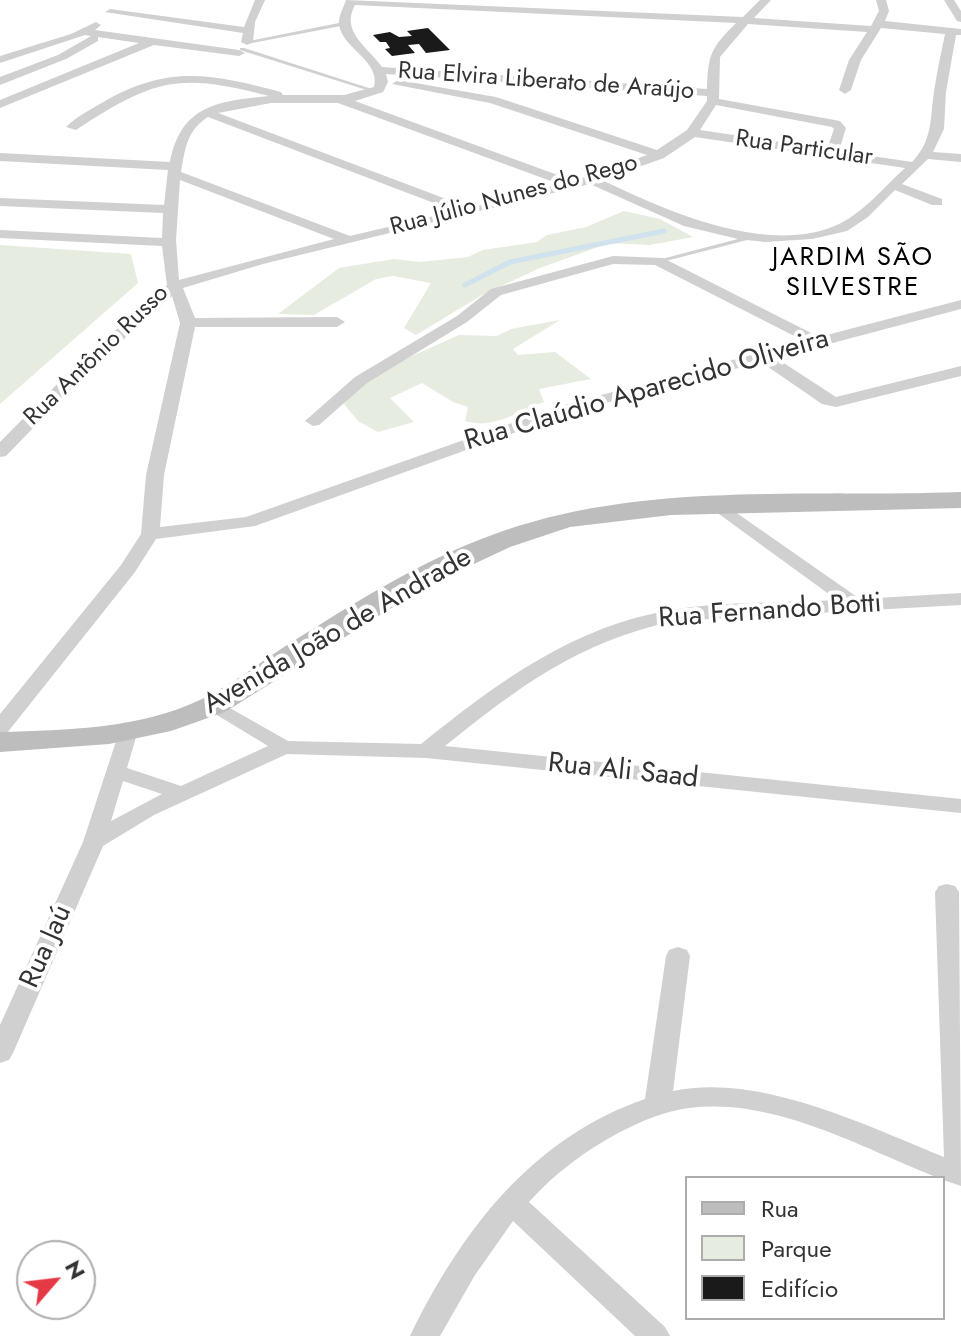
<!DOCTYPE html>
<html>
<head>
<meta charset="utf-8">
<style>
	body { margin:0 }
	#map { position:relative; width:961px; height:1336px; overflow:hidden; background:#fff; font-family:Jost,sans-serif }
	canvas { display:block }
	.legend { position:absolute; left:685px; top:1176px; width:260px; height:144px; box-sizing:border-box; background:#fff; border:2px solid #adadad; margin:0; padding:10px 14px; list-style:none; font-size:24px; color:#333 }
	.legend li { display:flex; align-items:center; gap:16px; height:40px }
	.legend b { width:40px; border:2px solid #adadad }
	.north { position:absolute; left:16px; top:1240px; width:80px; height:80px; box-sizing:border-box; background:#fff; border:2px solid #adadad; border-radius:50%; rotate:62deg; font-size:22px; font-weight:700; line-height:32px; text-align:center; color:#333 }
	.north::after { content:''; display:block; margin:auto; width:28px; height:36px; background:#e63946; clip-path:polygon(50% 0,100% 100%,50% 72%,0 100%) }
</style>
</head>
<body>
<div id="map">
<canvas width="961" height="1336"></canvas>
<ul class="legend">
<li><b style="height:10px;background:#bdbdbd"></b>Rua</li>
<li><b style="height:22px;background:#e6ecdf"></b>Parque</li>
<li><b style="height:22px;background:#1a1a1a"></b>Edifício</li>
</ul>
<div class="north">N</div>
</div>
<script>
const g = document.querySelector('canvas').getContext('2d');
g.lineJoin = 'round';
function fill(path, color) {
  g.fillStyle = color;
  g.fill(path, 'evenodd');
}
function strokePath(path, color, width, dash) {
  g.strokeStyle = color;
  g.lineWidth = width;
  g.lineCap = dash ? 'butt' : 'round';
  g.setLineDash(dash || []);
  g.stroke(path);
}
function drawText(font, color, halo, rows, align = 'center') {
  g.font = font + ' Jost,sans-serif';
  g.lineWidth = 8;
  g.setLineDash([]);
  g.textBaseline = 'middle';
  g.strokeStyle = halo;
  g.fillStyle = color;
  for (const [text, x, y, turn = 0] of rows) {
    g.save();
    g.translate(x, y);
    g.rotate((+turn || 0) * Math.PI / 180);
    g.textAlign = isNaN(turn) ? turn : align;
    if (halo) g.strokeText(text, 0, 0);
    g.fillText(text, 0, 0);
    g.restore();
  }
}
fill(new Path2D(`
	M624 211 660 219 693 237 650 245 609 243 540 268 482 295 416 335 404 328 431 283 393 276 376 279 314 315 278 314 339 268 394 259 420 262 468 257 483 250 537 242 547 235 586 227Z
	M0 245 131 254 138 283 0 404Z
	M560 320 513 349 518 355 555 352 591 379 539 389 544 402C518 411 493 430 465 421L468 407 453 402 422 383 390 398 414 422 378 432 358 421 344 404 354 390 403 360 459 335 497 336 511 329Z`), '#e6ecdf');
strokePath(new Path2D(`
	M465 285 510 262 664 231`), '#cfe2ee', 5);
fill(new Path2D(`
	M428 28 450 50 426 53 419 44 408 45 415 53 392 56 385 49 390 48 386 42H380L373 35 390 32 399 37 412 36 407 31Z`), '#1a1a1a');
fill(new Path2D(`
	M344 22 346 23V25L247 44 244 42Z
	M240 48H244L378 91 373 92 240 50Z
	M753 235 756 237 755 238 658 263 654 261Z`), '#d0d0d0');
fill(new Path2D(`
	M255 0H265L255 22 253 42 247 45 241 42 243 33 105 12 110 9 244 27Z
	M346 0 743 17 760 0H771L754 18 871 26 879 11 876 0H886L889 11 885 21 961 29V35H956L946 92 944 129 933 152 961 154V162L928 159 902 184 942 199V205H932L895 190 868 217 847 231 812 239 765 242 738 239 684 226 590 184 263 264 183 288 195 318 337 317 345 322 337 327H195L164 475 160 527 246 517 560 406 804 341 655 265 613 264 501 295 467 322 367 383 319 425 313 426 305 421 355 377 457 316 491 289 613 256 663 258 819 337 961 300V309L776 358 836 397 961 366V376L836 407 822 404 761 362 572 412 255 526 156 539 135 572 7 733 0 734V714L121 565 141 534 146 475 180 323 172 296 87 372 6 456 0 457V442L75 366 167 285 162 246 0 238V230L162 238 163 213 0 206V198L164 205 168 170 0 161V153L170 162C181 105 218 101 269 96 178 72 154 79 76 130L66 127C77 116 93 108 107 100 171 64 215 75 281 92L283 95H344L374 87C381 61 343 49 339 25 338 16 344 7 346 0ZM355 5 736 23C711 48 708 54 707 89L382 67C368 47 340 32 355 5ZM748 24 867 32 849 60 839 90 845 94 851 90 861 60 881 28 945 34C941 53 937 72 934 91 930 119 933 140 912 162L839 151 846 128 840 121 719 99 720 57ZM386 74 707 96V101L687 130 657 150 496 97 398 80 392 84 490 103 647 155 574 181 355 101 383 92 388 82ZM271 103H338L559 184 470 208 218 113ZM716 105 832 127 834 129 827 149 700 130ZM208 117 455 211 350 236 181 172C185 149 187 130 208 117ZM695 137 905 168C884 187 864 212 839 224 769 257 666 211 602 180L664 158ZM180 180 334 239 179 280 176 240Z
	M944 0H954L961 11V22L957 21Z
	M96 22 101 25 95 30 239 50 245 53 239 56 154 45 0 108V100L139 43 98 37V41L66 59 0 85V77L58 55 91 36 85 35 0 63V56L71 34Z
	M718 500 860 599 961 593V605L674 621C578 642 520 686 445 746L961 799V813L426 758 287 754 154 815 103 846 13 1053 9 1060 0 1063V1025L83 842 120 729 127 728 137 734 127 768 181 786 268 746 207 709 204 705 214 699 288 741 421 744C497 683 573 626 672 610 724 601 784 603 837 600L712 509 709 505 712 501ZM123 781 162 794 111 821Z
	M947 884 955 886 959 892 961 1186C877 1158 783 1096 689 1108 665 1111 642 1121 620 1132 585 1151 556 1172 529 1202L665 1327 670 1336H635L513 1221 475 1275 440 1336H410C461 1231 532 1138 645 1099L666 956 669 950 678 947 687 950 690 956 673 1091C760 1073 864 1125 944 1157L935 892 939 886Z`), '#d0d0d0');
fill(new Path2D(`
	M961 492V508L671 515 570 527 510 547 425 587 225 712 171 731 109 744 0 752V732C68 730 140 729 202 699 231 685 258 664 284 647 351 605 418 562 492 535 640 480 806 498 961 492Z`), '#bdbdbd');
drawText('24px', '#333', '#fff', [
	["Rua Elvira Liberato de Araújo",546,82,4],
	["Rua Particular",804,149,8],
	["Rua Júlio Nunes do Rego",514,196,-15],
	["Rua Antônio Russo",97,356,-44]
]);
g.letterSpacing = '2px';
drawText('26px', '#000', '#fff', [
	["JARDIM SÃO",853,259],
	["SILVESTRE",853,289]
]);
g.letterSpacing = '0px';
drawText('28px', '#333', '#fff', [
	["Rua Claúdio Aparecido Oliveira",647,391,-16],
	["Rua Fernando Botti",770,612,-4],
	["Avenida João de Andrade",338,632,-30],
	["Rua Ali Saad",623,772,6],
	["Rua Jaú",47,947,-66]
]);
</script>
</body>
</html>
